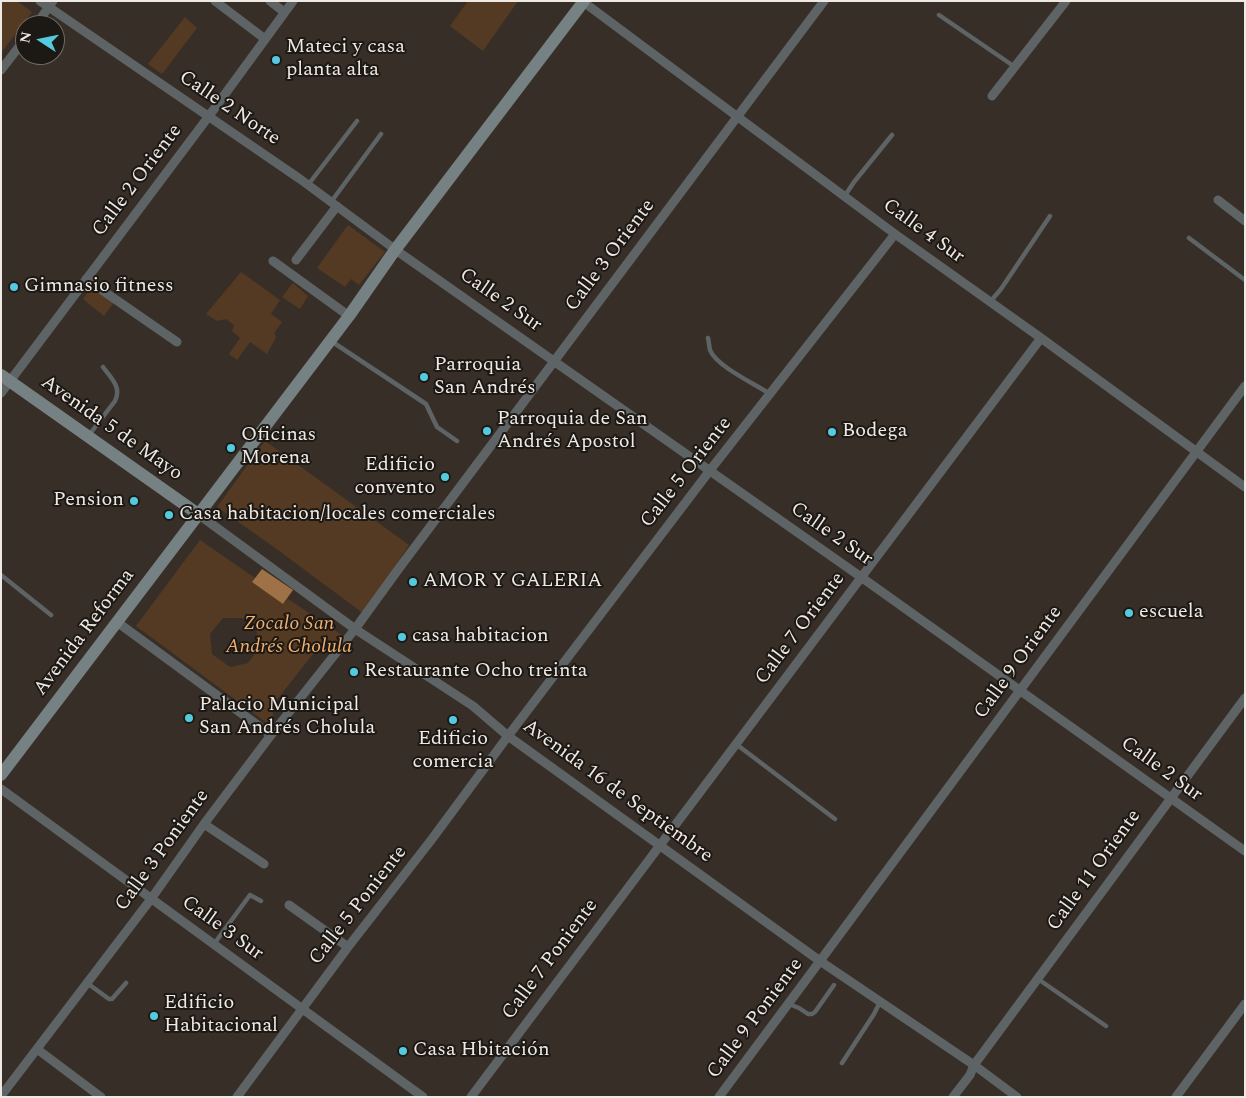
<!DOCTYPE html>
<html>
<head>
<meta charset="utf-8">
<style>
	body { margin:0 }
	#map { position:relative; width:1246px; height:1098px; overflow:hidden; background:#372f27; font-family:Spectral,serif }
	canvas { display:block }
	.frame { position:absolute; inset:0; border:2px solid #efe9e4; pointer-events:none }
	.north { position:absolute; left:15px; top:15px; width:50px; height:50px; box-sizing:border-box; background:#1c1814; border:1px solid #706c67; border-radius:50%; rotate:281deg; font-size:14px; font-weight:700; line-height:20px; text-align:center; color:#efe9e4 }
	.north::after { content:''; display:block; margin:auto; width:18px; height:22px; background:#55cadf; clip-path:polygon(50% 0,100% 100%,50% 72%,0 100%) }
</style>
</head>
<body>
<div id="map">
<canvas width="1246" height="1098"></canvas>
<div class="frame"></div>
<div class="north">N</div>
</div>
<script>
const g = document.querySelector('canvas').getContext('2d');
g.lineJoin = 'round';
function fill(path, color) {
  g.fillStyle = color;
  g.fill(path, 'evenodd');
}
function strokePath(path, color, width, dash) {
  g.strokeStyle = color;
  g.lineWidth = width;
  g.lineCap = dash ? 'butt' : 'round';
  g.setLineDash(dash || []);
  g.stroke(path);
}
function drawText(font, color, halo, rows, align = 'center') {
  g.font = font + ' Spectral,serif';
  g.lineWidth = 4;
  g.setLineDash([]);
  g.textBaseline = 'middle';
  g.strokeStyle = halo;
  g.fillStyle = color;
  for (const [text, x, y, turn = 0] of rows) {
    g.save();
    g.translate(x, y);
    g.rotate((+turn || 0) * Math.PI / 180);
    g.textAlign = isNaN(turn) ? turn : align;
    if (halo) g.strokeText(text, 0, 0);
    g.fillText(text, 0, 0);
    g.restore();
  }
}
fill(new Path2D(`
	M1 1H17L32 12 1 53Z
	M468 1H518L483 51 450 26Z
	M185 17 197 28 162 74 148 64Z
	M348 225 385 252 359 285 351 279 345 287 317 268Z
	M241 272 280 300 271 314 282 322 274 333 276 337 267 354 250 342 237 360 229 354 240 338 232 331 234 325 226 319 217 321 206 314Z
	M96 281 118 297 104 316 83 299Z
	M293 283 308 296 300 309 282 297Z
	M265 441 409 545 364 614 278 550 217 507Z
	M200 540 255 578 253 581 283 604 288 599 342 635 338 641 324 640 272 706 274 722 271 726 136 626ZM223 618H242L256 629 260 647 248 663 230 667 212 654 210 634Z`), '#543a22');
fill(new Path2D(`
	M262 569 293 590 283 604 252 582Z`), '#9f7147');
strokePath(new Path2D(`
	M939 15 1015 67
	M308 185 357 121
	M844 197 854 182 892 135
	M331 202 381 134
	M1189 238 1245 280
	M990 302 1001 289 1050 216
	M708 338C709 342 709 346 710 350 716 366 755 384 770 394
	M331 341 426 404 437 427 457 441
	M89 435 115 401C122 387 111 378 103 367
	M1 575 51 615
	M736 744 835 819
	M214 944 250 895 261 901
	M1038 979 1106 1026
	M87 983 109 999H112L126 983
	M789 1004 799 1008 808 1014H812L815 1012 834 985
	M842 1063 874 1014 880 1002`), '#5e6465', 4.5);
strokePath(new Path2D(`
	M40 1 300 179 400 253 861 577 1245 851
	M215 1 265 39
	M270 1 284 12
	M582 1 895 234 1041 338 1245 487
	M36 25 53 1
	M1 70 25 39
	M992 96 1066 1
	M1218 200 1245 221
	M296 260 337 206
	M273 261 349 316
	M86 279 177 342
	M1 393 209 116 293 1
	M198 514 355 629 473 706 508 736 820 961 974 1065 1017 1097
	M117 622 271 735
	M1 789 423 1097
	M204 824 264 864
	M289 905 348 947
	M37 1049 101 1097
	M1 1096 151 899 204 824 271 735 355 629 400 567 824 1
	M237 1097 348 947 432 839 508 736 711 469 895 234
	M471 1097 1041 338
	M719 1097 820 961 1245 386
	M953 1097 970 1075 974 1065 1245 698
	M1176 1097 1245 1004`), '#5e6465', 9);
strokePath(new Path2D(`
	M1 375 198 514
	M1 775 349 316 395 250 584 1`), '#768183', 12);
for (const [x, y, r, color] of [
	[276,60,5,"#55cadf"],
	[14,287,5,"#55cadf"],
	[424,377,5,"#55cadf"],
	[487,431,5,"#55cadf"],
	[832,432,5,"#55cadf"],
	[231,448,5,"#55cadf"],
	[445,477,5,"#55cadf"],
	[134,501,5,"#55cadf"],
	[169,515,5,"#55cadf"],
	[413,582,5,"#55cadf"],
	[1129,613,5,"#55cadf"],
	[402,637,5,"#55cadf"],
	[354,672,5,"#55cadf"],
	[189,718,5,"#55cadf"],
	[453,720,5,"#55cadf"],
	[154,1016,5,"#55cadf"],
	[403,1051,5,"#55cadf"]
]) {
  const dot = new Path2D();
  dot.arc(x, y, r, 0, 2 * Math.PI);
  g.fillStyle = color;
  g.fill(dot);
  strokePath(dot, '#1c1814', 2);
}
drawText('20px', '#efe9e4', '#1c1814', [
	["Mateci y casa",286,48],
	["planta alta",286,71],
	["Gimnasio fitness",24,287],
	["Parroquia",434,366],
	["San Andrés",434,389],
	["Parroquia de San",497,420],
	["Andrés Apostol",497,443],
	["Bodega",842,432],
	["Oficinas",241,436],
	["Morena",241,459],
	["Edificio",435,466,"right"],
	["convento",435,489,"right"],
	["Pension",124,501,"right"],
	["Casa habitacion/locales comerciales",179,515],
	["AMOR Y GALERIA",423,582],
	["escuela",1139,613],
	["casa habitacion",412,637],
	["Restaurante Ocho treinta",364,672],
	["Palacio Municipal",199,706],
	["San Andrés Cholula",199,729],
	["Edificio",453,740,"center"],
	["comercia",453,763,"center"],
	["Edificio",164,1004],
	["Habitacional",164,1027],
	["Casa Hbitación",413,1051]
], 'left');
drawText('20px', '#efe9e4', '#1c1814', [
	["Calle 2 Norte",229,109,34],
	["Calle 2 Oriente",138,181,-53],
	["Calle 4 Sur",923,232,36],
	["Calle 3 Oriente",611,256,-53],
	["Calle 2 Sur",500,301,35],
	["Avenida 5 de Mayo",111,429,35],
	["Calle 5 Oriente",687,473,-52],
	["Calle 2 Sur",831,535,35],
	["Calle 7 Oriente",801,629,-53],
	["Avenida Reforma",85,633,-53],
	["Calle 9 Oriente",1019,663,-54],
	["Calle 2 Sur",1161,770,36],
	["Avenida 16 de Septiembre",617,792,36],
	["Calle 3 Poniente",163,851,-54],
	["Calle 11 Oriente",1095,871,-54],
	["Calle 5 Poniente",359,906,-52],
	["Calle 3 Sur",222,929,36],
	["Calle 7 Poniente",551,960,-53],
	["Calle 9 Poniente",756,1019,-53]
]);
drawText('italic 20px', '#f1ae6f', '#1c1814', [
	["Zocalo San",289,625],
	["Andrés Cholula",289,648]
]);
</script>
</body>
</html>
